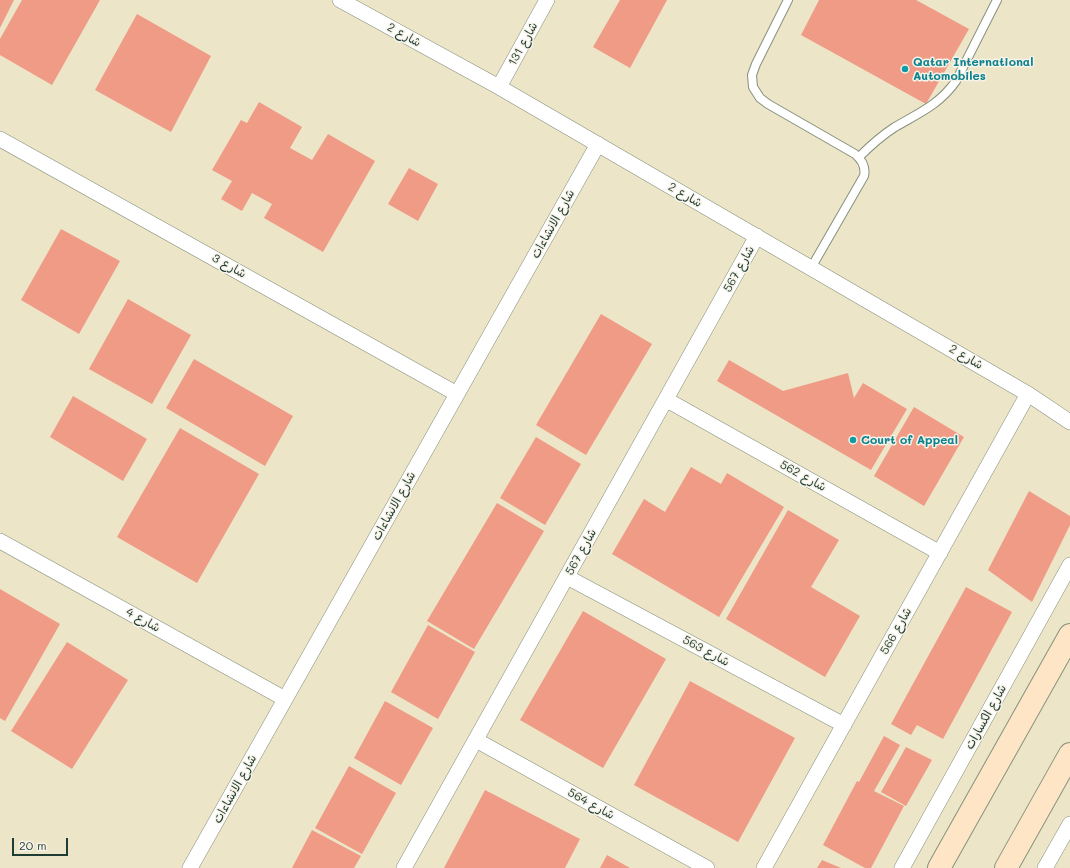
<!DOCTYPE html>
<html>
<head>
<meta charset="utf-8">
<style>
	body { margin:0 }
	#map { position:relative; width:1070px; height:868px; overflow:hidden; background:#ece5c7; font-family:Mali,sans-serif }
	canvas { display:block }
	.scale { position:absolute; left:12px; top:838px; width:56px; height:18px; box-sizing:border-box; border:2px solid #1f3d34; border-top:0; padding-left:5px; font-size:12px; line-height:14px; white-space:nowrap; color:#1f3d34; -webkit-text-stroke:3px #f7f3e8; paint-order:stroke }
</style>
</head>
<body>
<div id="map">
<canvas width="1070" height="868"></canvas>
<div class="scale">20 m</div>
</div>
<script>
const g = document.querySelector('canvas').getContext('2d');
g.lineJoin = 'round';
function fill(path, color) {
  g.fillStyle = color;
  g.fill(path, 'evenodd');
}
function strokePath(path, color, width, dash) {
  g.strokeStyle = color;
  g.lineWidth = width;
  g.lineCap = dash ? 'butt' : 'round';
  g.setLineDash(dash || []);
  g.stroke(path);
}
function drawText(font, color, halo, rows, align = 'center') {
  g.font = font + ' Mali,"Playpen Sans Arabic",sans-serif';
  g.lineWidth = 3;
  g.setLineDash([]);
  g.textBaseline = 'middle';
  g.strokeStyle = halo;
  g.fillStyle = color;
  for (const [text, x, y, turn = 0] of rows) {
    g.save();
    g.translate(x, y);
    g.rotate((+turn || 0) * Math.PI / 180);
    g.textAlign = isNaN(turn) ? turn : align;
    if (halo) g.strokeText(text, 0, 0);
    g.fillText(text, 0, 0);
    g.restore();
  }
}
fill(new Path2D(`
	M0 0H14L0 28Z
	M22 0H100L52 85 0 55V39Z
	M620 0H667L630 68 593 47Z
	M819 0H916L969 29 926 104 801 35Z
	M137 14 211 56 171 132 95 90Z
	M259 102 302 127 290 148 312 160 328 134 375 161 323 252 264 218 272 204 252 193 242 211 221 199 232 181 212 170 241 120 247 123Z
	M409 168 438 184 418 221 388 204Z
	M61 229 120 261 79 334 21 300Z
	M128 299 191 335 152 404 89 369Z
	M601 314 652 344 586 455 536 425Z
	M194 359 293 416 265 466 166 408Z
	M729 360 783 391 848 373 854 398 863 383 907 409 871 470 717 381Z
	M73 396 147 439 123 481 50 437Z
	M914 407 964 437 924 506 874 476Z
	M180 428 259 474 197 583 117 537Z
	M536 437 581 464 545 525 500 498Z
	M691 467 721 484 727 473 784 507 719 617 612 554 644 499 665 512Z
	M1029 491 1070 516V525L1032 602 988 570Z
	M497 503 544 531 474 649 427 621Z
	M788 510 839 540 811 587 860 616 825 677 726 619Z
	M966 587 1012 612 943 739 917 725 911 735 891 724Z
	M0 589 60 624 5 721 0 718Z
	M583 611 666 659 603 768 520 720Z
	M428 625 475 652 438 719 391 692Z
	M67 642 128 680 72 769 11 731Z
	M690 681 795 738 738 842 634 785Z
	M385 701 433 728 401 785 354 758Z
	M884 736 900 745 874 791 904 806 871 868H865L823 845 857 781 859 782Z
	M906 747 932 760 906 806 881 792Z
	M349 766 396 793 362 854 315 828Z
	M485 790 580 839 565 868H444Z
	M312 830 361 856 354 868H292Z
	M607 855 630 868H600Z
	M822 860 841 868H817Z`), '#ef9b86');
const lane = new Path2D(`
	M788 0 756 64 752 75 753 87 760 98 768 104 855 154C862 160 866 167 864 176L811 268
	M859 157C870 146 881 136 895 127 919 113 939 105 956 81L997 0`);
const street = new Path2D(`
	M340 0 499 87 1028 394 1070 422
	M499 87 547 0
	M0 139 457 394
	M667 400 940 553
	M0 541 285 699
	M567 577 844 725
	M476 740 707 868
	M190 868 598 144
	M404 868 757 236
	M764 868 1028 394
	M902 868 1070 565
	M1045 868 1070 824`);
const secondary = new Path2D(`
	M939 868 1070 635
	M1006 868 1070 754`);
strokePath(lane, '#86917e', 10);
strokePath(street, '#86917e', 16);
strokePath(secondary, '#86917e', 24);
strokePath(lane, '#fff', 8);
strokePath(street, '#fff', 15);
strokePath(secondary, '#fde5c5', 22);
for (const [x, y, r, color] of [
	[905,69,4,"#0f9aa8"],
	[853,440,4,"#0f9aa8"]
]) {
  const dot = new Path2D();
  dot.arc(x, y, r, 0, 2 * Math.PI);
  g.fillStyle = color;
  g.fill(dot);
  strokePath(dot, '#f7f3e8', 1.5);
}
drawText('12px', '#1f3d34', '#f7f3e8', [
	["شارع 2",404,35,29],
	["شارع 131",523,44,-61],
	["شارع 2",685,195,30],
	["شارع الانشاءات",553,224,-61],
	["شارع 3",229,266,29],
	["شارع 567",739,269,-61],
	["شارع 2",966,357,30],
	["شارع 562",803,476,29],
	["شارع الانشاءات",394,506,-61],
	["شارع 567",581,552,-61],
	["شارع 4",143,620,29],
	["شارع 566",896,631,-61],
	["شارع 563",706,651,28],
	["شارع الكسارات",986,717,-61],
	["شارع الانشاءات",235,789,-61],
	["شارع 564",591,804,29]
]);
drawText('bold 12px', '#0d838f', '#f7f3e8', [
	["Qatar International",913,62],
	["Automobiles",913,76],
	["Court of Appeal",861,440]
], 'left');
</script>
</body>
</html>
